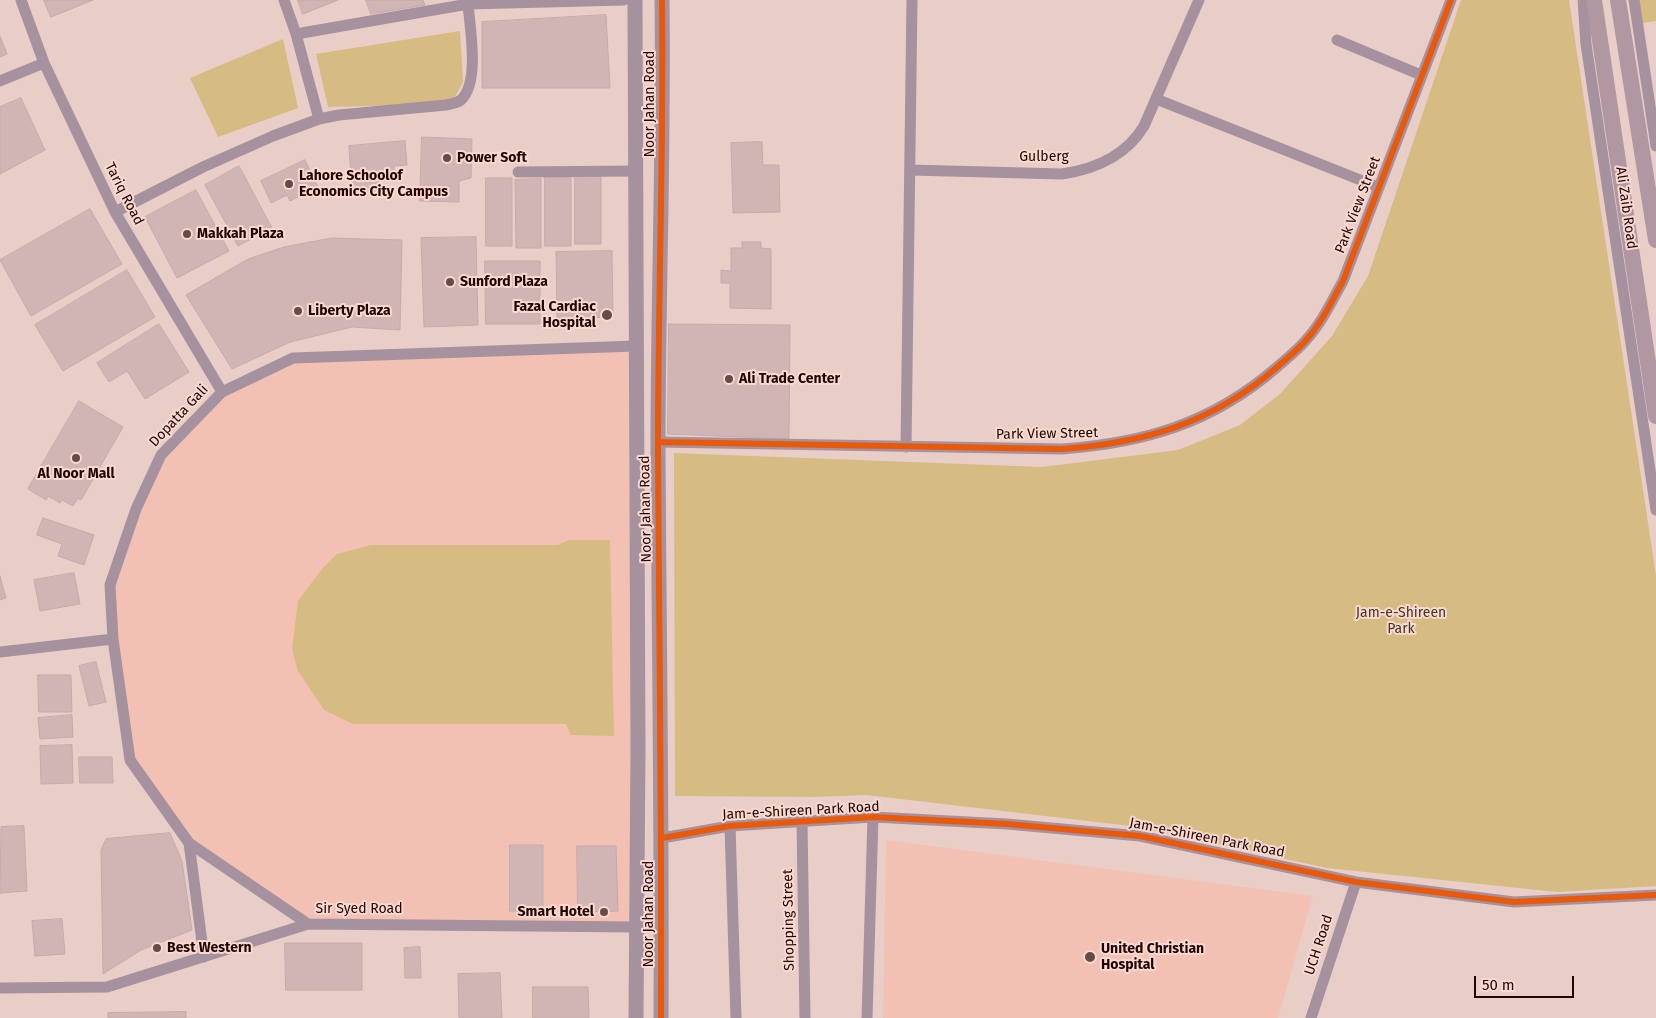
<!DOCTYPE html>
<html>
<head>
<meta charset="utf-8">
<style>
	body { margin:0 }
	#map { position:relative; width:1656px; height:1018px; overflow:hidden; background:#e9cec8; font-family:"Fira Sans",sans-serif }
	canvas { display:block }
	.scale { position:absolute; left:1474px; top:976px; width:100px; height:22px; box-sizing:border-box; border:2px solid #200502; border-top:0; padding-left:6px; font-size:15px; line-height:18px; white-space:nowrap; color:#200502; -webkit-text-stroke:4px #f9d8d0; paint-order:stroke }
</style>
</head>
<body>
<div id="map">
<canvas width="1656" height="1018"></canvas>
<div class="scale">50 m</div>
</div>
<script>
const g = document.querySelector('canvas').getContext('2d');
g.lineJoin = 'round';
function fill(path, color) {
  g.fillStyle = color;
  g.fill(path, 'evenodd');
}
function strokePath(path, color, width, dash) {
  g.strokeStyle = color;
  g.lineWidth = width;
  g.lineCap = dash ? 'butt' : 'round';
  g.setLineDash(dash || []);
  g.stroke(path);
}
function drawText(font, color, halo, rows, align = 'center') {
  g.font = font + ' "Fira Sans",sans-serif';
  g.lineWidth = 4;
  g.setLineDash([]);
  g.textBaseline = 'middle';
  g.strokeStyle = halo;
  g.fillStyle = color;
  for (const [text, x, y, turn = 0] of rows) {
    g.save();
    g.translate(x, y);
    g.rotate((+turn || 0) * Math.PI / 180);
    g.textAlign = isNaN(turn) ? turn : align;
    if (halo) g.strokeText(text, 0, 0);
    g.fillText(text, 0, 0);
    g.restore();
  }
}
fill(new Path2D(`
	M633 348 637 927 308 924 189 843 130 760 110 585 161 455 222 392 293 358Z
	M886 840 1313 896 1278 1018H883Z`), '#f3c0b4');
fill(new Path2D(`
	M1461 0H1569L1656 576V886L1557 892 1327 868 1139 827 867 795 813 797 675 796 674 453 1042 467 1178 450 1240 425 1280 394 1332 336 1368 276Z
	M1634 0H1656V21L1638 24Z
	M460 31 463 82 451 104 328 107 316 54Z
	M283 39 298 108 218 137 190 78Z
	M569 540H610L614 736 571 735 566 724H353L324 710 298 671 292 649 298 601 322 569 337 554 371 545H558Z`), '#d6bb83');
const building = new Path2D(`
	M44 0H93L51 17Z
	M298 0H338L303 14Z
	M366 0H423L425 5 371 14Z
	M606 15 610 88H482V22Z
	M0 36 7 54 0 57Z
	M21 98 45 150 0 174V107Z
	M422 137 472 139 471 178 459 181V202L420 201Z
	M405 141 407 165 394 166V175L379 176 380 191 352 193 349 146Z
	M762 142 763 165H779L780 212 733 213 731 143Z
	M305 160 318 187 290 201 287 195 271 203 261 181Z
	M239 166 272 228 238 246 205 185Z
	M575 175H601V244H575Z
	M545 177H571V246H545Z
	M486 178H512V246H486Z
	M541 179V248H516L515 180Z
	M196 190 229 251 177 278 145 217Z
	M90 209 122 264 31 316 0 260Z
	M476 237 478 325 424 327 421 238Z
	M332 238 402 240 400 330 352 327 290 342 232 369 186 295 248 259 284 247Z
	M742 242H761V248L771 249V309L730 308V283H721V270L731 271V248H742Z
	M612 251 613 317 557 318 556 252Z
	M485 261H540V324H486Z
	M127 270 155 317 63 371 35 325Z
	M159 324 189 372 145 399 127 371 109 382 97 363Z
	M669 324 790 325 789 439 668 434Z
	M79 401 123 427 81 500 78 498 73 506 62 500 60 503 48 496 46 500 28 489Z
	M43 518 94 535 84 565 58 556 62 544 37 535Z
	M74 573 80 604 40 611 34 580Z
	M0 576 6 598 0 600Z
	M96 662 106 702 89 706 79 666Z
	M38 675H71L72 712H39Z
	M72 715 73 737 40 739 38 718Z
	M72 745 73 783 41 784 40 746Z
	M79 757H112L113 783H80Z
	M24 826 27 891 0 893 1 827Z
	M170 833 182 861 192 930 141 950 103 974 101 850 106 839Z
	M510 845H543V911H510Z
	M577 846H616L618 911 578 912Z
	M62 919 65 954 35 956 32 921Z
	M285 943H362V990H286Z
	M420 947 421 978H405L404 948Z
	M500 973 502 1018H459L458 974Z
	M533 987H588L589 1018H533Z
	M186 1012V1018H108V1013Z`);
fill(building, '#d1b5b4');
strokePath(building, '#c5aaa9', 1);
strokePath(new Path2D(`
	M21 0 44 63 115 212 222 392
	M284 0 296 34 319 119
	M1583 0 1586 44 1656 510
	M1634 0 1656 146
	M296 34 468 4 624 0
	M1337 40 1421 75
	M0 81 44 63
	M1156 99 1378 187
	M910 170 1062 174C1096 169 1126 156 1144 126L1199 0
	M518 172 634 171
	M115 212 203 167 273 136 319 119 339 115 446 105C451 104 457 103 461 100 480 82 470 29 468 4
	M658 442 1062 449C1145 443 1212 423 1276 368 1286 359 1298 350 1307 339 1322 322 1332 301 1343 281L1451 0
	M906 447 912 0
	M113 639 130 760 189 843 308 924
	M0 652 113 639 110 585 136 509 161 455 222 392 293 358 636 346
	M802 821 805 1018
	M730 826 736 1018
	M662 838 730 826 873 817 1007 824 1140 836 1356 882 1514 902 1656 895
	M189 843 204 957
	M0 988 107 987 308 924 637 927
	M867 1018 873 817
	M1311 1018 1356 882`), '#a6919e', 11);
strokePath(new Path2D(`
	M635 0 638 748 636 1018
	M661 1018C662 827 659 636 658 445 658 297 664 148 662 0`), '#a6919e', 15);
strokePath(new Path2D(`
	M1594 0 1656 416
	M1618 0 1656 240`), '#b197a1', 16);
strokePath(new Path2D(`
	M658 442 1062 449C1145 443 1212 423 1276 368 1286 359 1298 350 1307 339 1322 322 1332 301 1343 281L1451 0
	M662 838 730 826 873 817 1007 824 1140 836 1356 882 1514 902 1656 895
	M661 1018C662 827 659 636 658 445 658 297 664 148 662 0`), '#e8590c', 6);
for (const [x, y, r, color] of [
	[447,158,5,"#664b47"],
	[289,184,5,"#664b47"],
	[187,234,5,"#664b47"],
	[450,282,5,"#664b47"],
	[298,311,5,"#664b47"],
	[607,315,6,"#664b47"],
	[729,379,5,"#664b47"],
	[76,458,5,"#664b47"],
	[604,912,5,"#664b47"],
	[157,948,5,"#664b47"],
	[1090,957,6,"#664b47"]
]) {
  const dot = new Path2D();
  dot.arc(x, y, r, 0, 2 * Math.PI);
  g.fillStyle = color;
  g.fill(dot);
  strokePath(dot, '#f9d8d0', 2);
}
drawText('14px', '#200502', '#f9d8d0', [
	["Noor Jahan Road",650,104,-90],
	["Gulberg",1044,157],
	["Tariq Road",124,194,63],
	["Park View Street",1358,205,-69],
	["Ali Zaib Road",1626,208,82],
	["Dopatta Gali",179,416,-47],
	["Park View Street",1047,434,-1],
	["Noor Jahan Road",646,509,-91],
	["Jam-e-Shireen Park Road",801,811,-3],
	["Jam-e-Shireen Park Road",1207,838,11],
	["Sir Syed Road",359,909],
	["Noor Jahan Road",649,914,-90],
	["Shopping Street",789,920,-91],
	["UCH Road",1319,945,-72]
]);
drawText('bold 14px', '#200502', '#f9d8d0', [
	["Power Soft",457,158],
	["Lahore Schoolof",299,176],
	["Economics City Campus",299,192],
	["Makkah Plaza",197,234],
	["Sunford Plaza",460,282],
	["Fazal Cardiac",596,307,"right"],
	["Hospital",596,323,"right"],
	["Liberty Plaza",308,311],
	["Ali Trade Center",739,379],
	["Al Noor Mall",76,474,"center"],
	["Smart Hotel",594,912,"right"],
	["Best Western",167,948],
	["United Christian",1101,949],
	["Hospital",1101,965]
], 'left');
drawText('14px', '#3f3922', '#f9d8d0', [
	["Jam-e-Shireen",1401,613],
	["Park",1401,629]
]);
</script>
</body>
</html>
